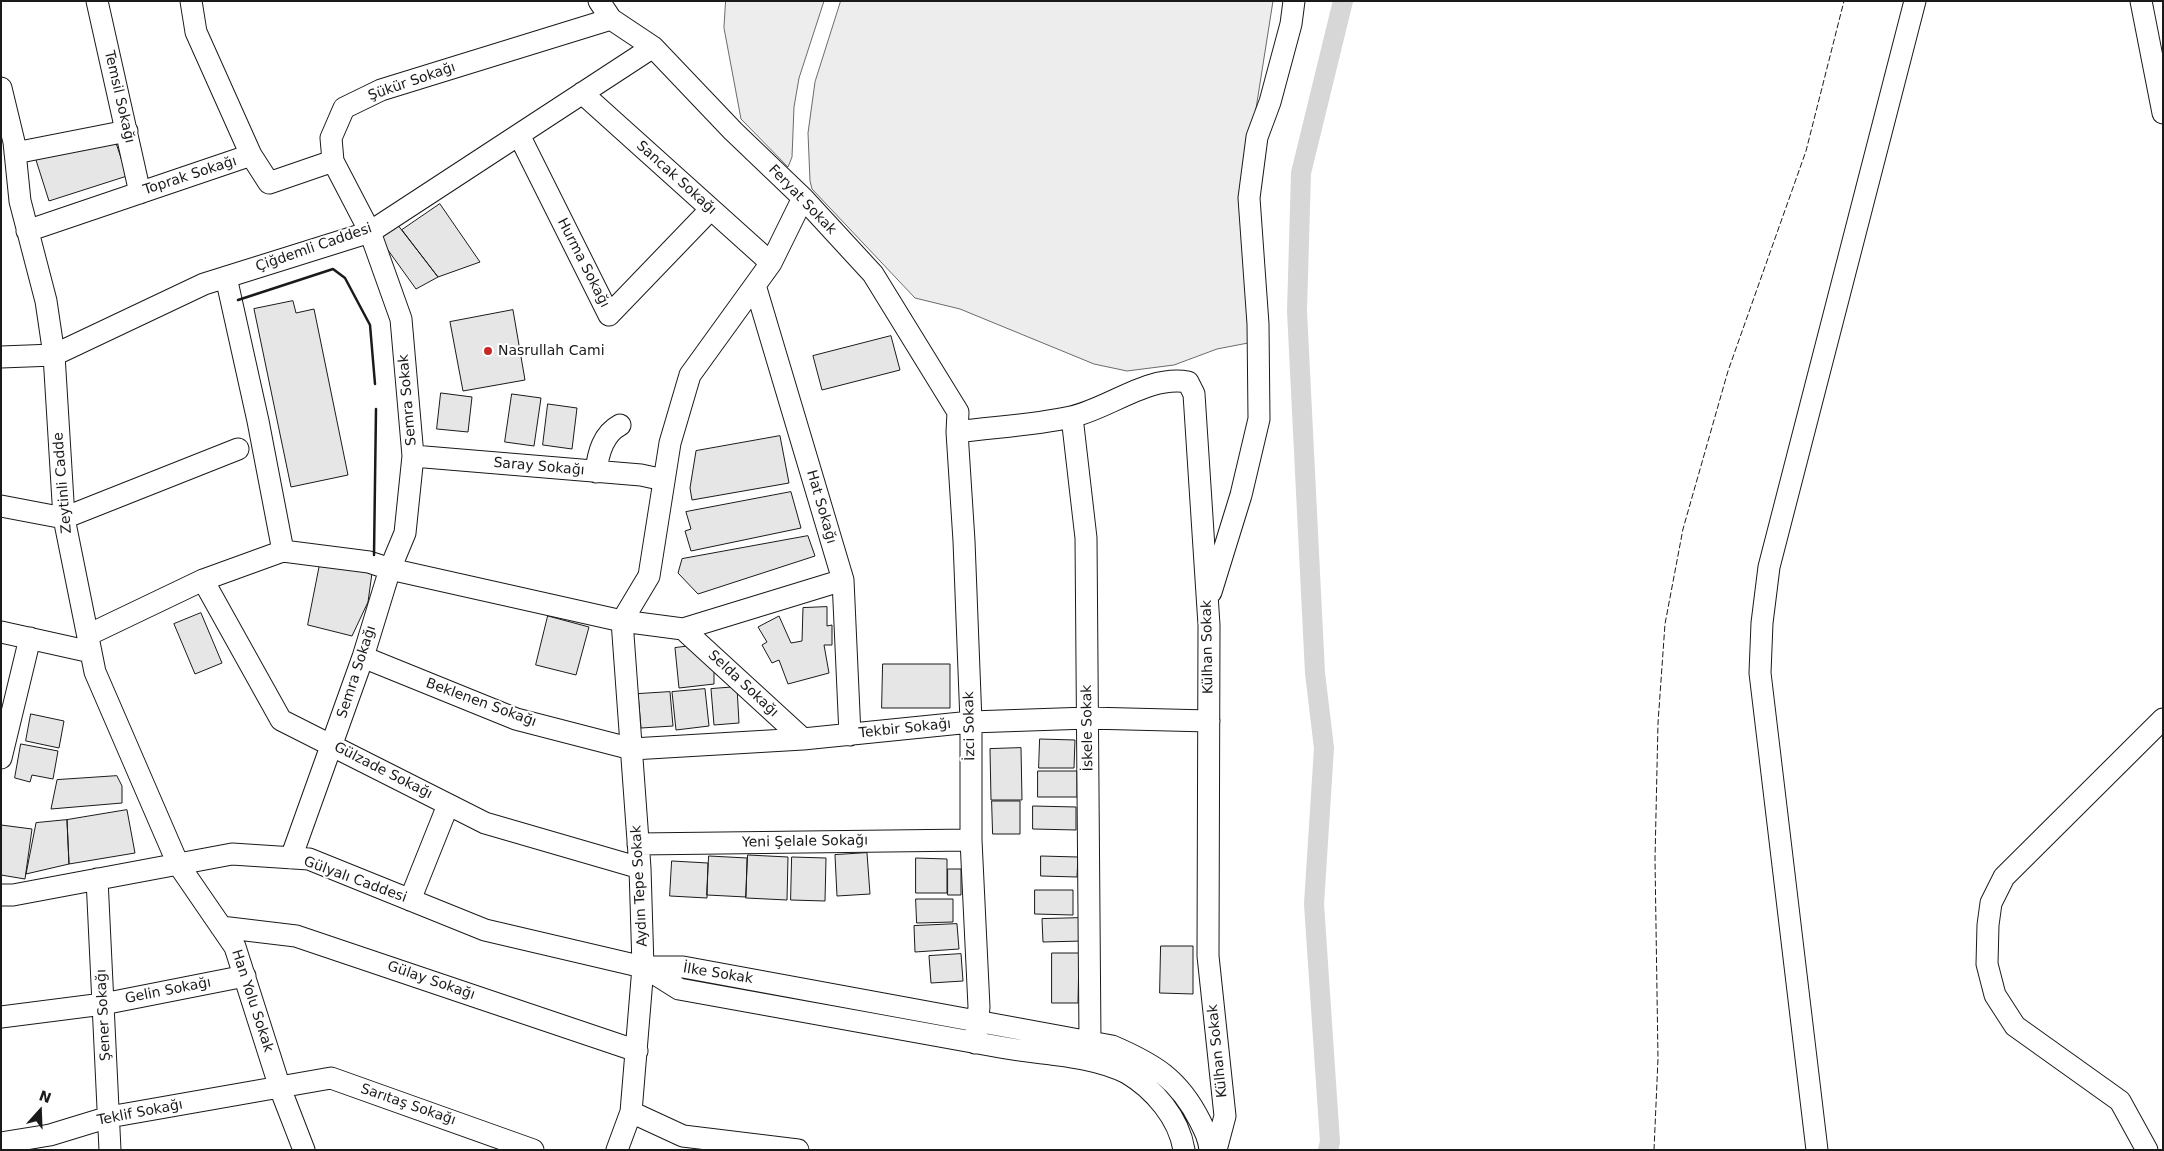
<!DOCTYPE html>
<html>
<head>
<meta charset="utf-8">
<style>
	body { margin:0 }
	#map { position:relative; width:2164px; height:1151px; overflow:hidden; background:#fff; font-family:"DejaVu Sans",sans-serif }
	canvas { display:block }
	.frame { position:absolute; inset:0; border:2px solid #1a1a1a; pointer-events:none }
	.north { position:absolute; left:15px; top:1086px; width:50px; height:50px; -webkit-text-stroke:4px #fff; paint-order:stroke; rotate:20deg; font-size:14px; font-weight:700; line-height:20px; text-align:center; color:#1a1a1a }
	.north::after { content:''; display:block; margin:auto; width:18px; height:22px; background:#1a1a1a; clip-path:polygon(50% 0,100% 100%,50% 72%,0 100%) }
</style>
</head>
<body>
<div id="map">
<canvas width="2164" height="1151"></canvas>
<div class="frame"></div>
<div class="north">N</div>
</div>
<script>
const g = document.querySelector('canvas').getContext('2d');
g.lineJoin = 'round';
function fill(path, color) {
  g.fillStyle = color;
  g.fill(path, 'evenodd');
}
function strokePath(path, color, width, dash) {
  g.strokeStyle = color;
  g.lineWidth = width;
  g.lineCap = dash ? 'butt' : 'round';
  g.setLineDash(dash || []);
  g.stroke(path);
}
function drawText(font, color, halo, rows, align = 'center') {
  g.font = font + ' "DejaVu Sans",sans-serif';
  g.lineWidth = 4;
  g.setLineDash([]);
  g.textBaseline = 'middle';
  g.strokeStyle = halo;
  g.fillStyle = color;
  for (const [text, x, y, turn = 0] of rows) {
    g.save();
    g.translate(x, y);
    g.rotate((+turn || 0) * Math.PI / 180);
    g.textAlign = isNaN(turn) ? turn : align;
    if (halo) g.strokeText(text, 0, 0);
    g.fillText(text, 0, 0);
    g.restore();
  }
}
const built = new Path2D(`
	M726 1H824L799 78 794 107 792 157 788 167 741 119 724 28Z
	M841 1H1273L1255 115 1248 343 1217 349 1174 365 1127 371 1094 364 960 309 915 298 812 189 810 181 808 133 815 82Z`);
fill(built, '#ededed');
strokePath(built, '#6a6a6a', 1);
strokePath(new Path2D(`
	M1328 1150 1330 1142 1314 904 1324 748 1315 673 1297 311 1301 173 1343 1`), '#d7d7d7', 20);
const building = new Path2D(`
	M113 134 127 176 49 201 36 160Z
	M440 204 480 262 438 277 402 230Z
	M397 224 438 277 416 289 380 239Z
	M293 301 296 313 314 309 348 475 291 487 254 309Z
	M513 310 525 380 463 391 450 322Z
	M891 336 900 370 822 390 813 356Z
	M441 393 472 397 468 432 437 429Z
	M512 394 541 398 534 446 505 442Z
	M548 404 577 408 572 449 543 445Z
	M780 436 789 483 692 500 690 488 696 451Z
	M791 492 801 528 691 551 685 531 691 529 686 512Z
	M808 536 815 556 698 594 678 573 682 559Z
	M320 564 372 573 368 602 352 636 308 625Z
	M827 607V626L832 625V645H824L829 673 788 684 779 660 772 663 762 645 767 642 758 627 779 616 791 643 802 641 803 608Z
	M201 613 222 663 195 674 174 624Z
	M548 616 589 627 576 675 536 665Z
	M690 646 714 671V684L679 688 675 648Z
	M883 664H950V708H882Z
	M737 687 739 723 714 725 711 689Z
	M705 689 709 726 676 730 672 692Z
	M670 692 673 726 641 728 638 694Z
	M31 714 64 721 59 748 26 741Z
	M1040 739 1075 740 1074 768H1039Z
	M21 744 58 751 53 779 32 775 30 782 15 778Z
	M1021 748 1022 800H991L990 749Z
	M1038 771H1077V797H1038Z
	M117 776 122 786V803L51 809 57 780Z
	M992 801H1020V834H993Z
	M1033 806 1076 807V830L1033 829Z
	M127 810 135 853 69 864 67 820Z
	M67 820 69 864 26 874 36 823Z
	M1 825 32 829 25 879 1 875Z
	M867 853 870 894 837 896 835 855Z
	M748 855 788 857 787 900 746 898Z
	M709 856 747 858 746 897 707 895Z
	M1041 856 1078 857 1077 877 1041 876Z
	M792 857 826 858 825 901 791 900Z
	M916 858 947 859V893H916Z
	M672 861 708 863 707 898 670 896Z
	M948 869H961V895H948Z
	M1035 890H1073V915L1035 914Z
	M916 899H953V922L917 923Z
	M1082 918 1083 941 1043 942 1042 919Z
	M957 924 959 949 915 952 914 926Z
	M1161 946H1193V994L1160 993Z
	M1052 953H1079L1078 1003H1052Z
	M961 954 963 981 931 983 929 956Z`);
fill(building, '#e6e6e6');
strokePath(building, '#1a1a1a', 1);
const minor = new Path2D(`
	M97 1 140 193
	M191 1 196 32 251 155 269 183 333 161
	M599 1 611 19 653 47 733 131 803 198 873 274 958 412 957 432 964 541 971 722V840L979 1007 975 1043
	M2141 1 2163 113
	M1 88 14 142 20 201 46 301 54 355 64 518 95 672 178 864 235 947 280 1088 304 1150
	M582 93 771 263
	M519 135 609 315 711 209
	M15 153 127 131
	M27 231 251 155
	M226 277 258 421 283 551
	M755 285 843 580 850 735
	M1 357 54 355 204 284 370 232 653 47
	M1072 417 1086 538 1090 1041
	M957 432C994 427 1035 425 1071 417 1110 408 1148 375 1188 382L1194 394 1209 625 1208 956 1225 1116 1216 1150
	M413 456 641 475 664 480
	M596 472C598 453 603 434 620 425
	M1 506 64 518 238 449
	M203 580 281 720 485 823 640 868
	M1211 592 1241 495 1259 419 1258 324 1249 198 1257 137 1270 102 1291 24 1294 1
	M622 621 649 576 670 443 690 375 771 263 803 198
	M683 629 803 739
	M1 632 91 652
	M88 635 203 580 283 551 369 562 390 569 622 621 683 629 843 580
	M363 657 516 719 632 749 803 739 971 722 1088 718 1209 721
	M1 758 30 638
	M638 844 971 840
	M291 858 363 657 390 569 405 533 413 456 401 319 370 232 333 161 331 138 344 108 381 90 611 19
	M97 879 110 1150
	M1 895H13L232 854 309 859 485 930 643 967H683L1112 1046C1154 1064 1179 1079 1200 1121 1205 1131 1209 1139 1210 1150
	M410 900 448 805
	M221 927 296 936 637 1051
	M644 967 679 989C786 1009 893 1028 1000 1047 1041 1055 1090 1054 1127 1073 1154 1089 1179 1118 1184 1150
	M1 1017 103 1004 245 976
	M631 1112 683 1136 798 1150
	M1 1143 50 1135 109 1117 331 1078 533 1150
	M617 1150 631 1112 643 967 640 868 622 621
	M1817 1150 1760 673 1762 623 1769 567 1915 1
	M2147 1150 2120 1101 2015 1026 1995 995 1987 964 1988 925 1991 903 2004 877 2163 719`);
strokePath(minor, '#1a1a1a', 23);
strokePath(minor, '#fff', 21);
strokePath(new Path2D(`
	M1654 1150 1658 1059 1655 859 1658 723 1665 624 1683 529 1728 371 1806 151 1844 1`), '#1a1a1a', 1, [6, 2.5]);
strokePath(new Path2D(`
	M238 300 333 269 345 278 370 325 375 384
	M374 555 376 409`), '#1a1a1a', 2.5);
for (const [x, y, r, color] of [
	[488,351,5,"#c62828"]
]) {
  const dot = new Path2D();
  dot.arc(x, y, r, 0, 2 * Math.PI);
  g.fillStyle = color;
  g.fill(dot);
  strokePath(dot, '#fff', 2);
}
drawText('14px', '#1a1a1a', '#fff', [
	["Şükür Sokağı",412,82,-19],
	["Temsil Sokağı",119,97,77],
	["Toprak Sokağı",190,176,-18],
	["Sancak Sokağı",676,178,42],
	["Feryat Sokak",802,200,46],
	["Çiğdemli Caddesi",314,248,-19],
	["Hurma Sokağı",583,263,63],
	["Semra Sokak",408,400,-95],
	["Saray Sokağı",539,467,5],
	["Zeytinli Cadde",63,483,-95],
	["Hat Sokağı",821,507,74],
	["Külhan Sokak",1208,647,-91],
	["Semra Sokağı",357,672,-72],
	["Selda Sokağı",743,684,43],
	["Beklenen Sokağı",481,703,20],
	["İzci Sokak",970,726,-91],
	["İskele Sokak",1088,728,-91],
	["Tekbir Sokağı",905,729,-6],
	["Gülzade Sokağı",383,771,27],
	["Yeni Şelale Sokağı",805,842,-1],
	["Gülyalı Caddesi",355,880,20],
	["Aydın Tepe Sokak",640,886,-93],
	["İlke Sokak",718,974,9],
	["Gülay Sokağı",431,981,19],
	["Gelin Sokağı",168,991,-11],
	["Han Yolu Sokak",252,1001,72],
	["Şener Sokağı",104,1015,-93],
	["Külhan Sokak",1218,1051,-96],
	["Sarıtaş Sokağı",408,1105,19],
	["Teklif Sokağı",140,1113,-11]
]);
drawText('14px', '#1a1a1a', '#fff', [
	["Nasrullah Cami",498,351]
], 'left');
</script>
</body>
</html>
